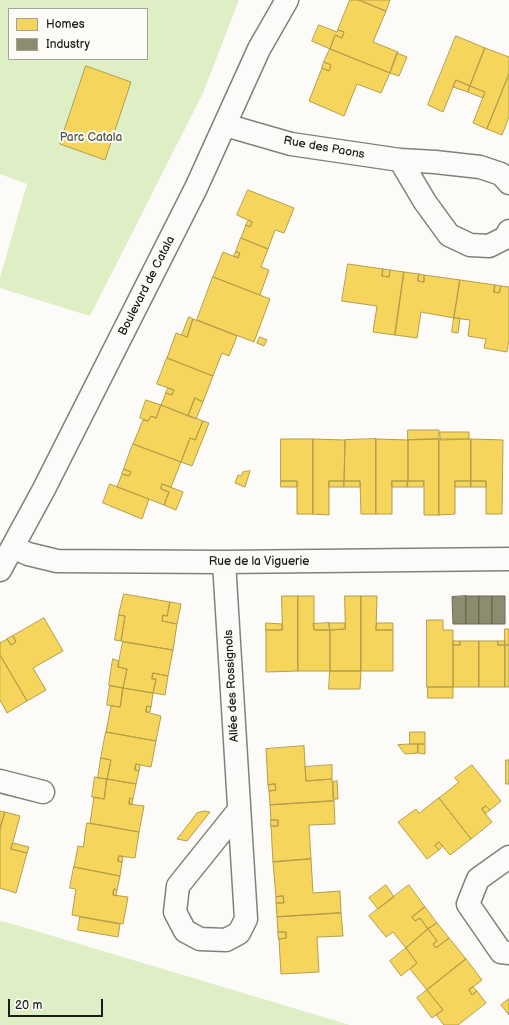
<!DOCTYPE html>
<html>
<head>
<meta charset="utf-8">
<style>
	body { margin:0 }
	#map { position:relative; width:509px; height:1025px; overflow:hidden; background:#fcfbf8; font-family:"Balsamiq Sans",sans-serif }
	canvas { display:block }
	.legend { position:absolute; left:8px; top:8px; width:140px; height:52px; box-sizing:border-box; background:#fdfcf7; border:1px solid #a3a29f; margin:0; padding:5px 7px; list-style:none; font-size:12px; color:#1c1c1c }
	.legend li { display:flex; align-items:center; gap:8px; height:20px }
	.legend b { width:20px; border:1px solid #a3a29f }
	.scale { position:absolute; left:8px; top:999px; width:95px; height:18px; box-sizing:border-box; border:2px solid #1c1c1c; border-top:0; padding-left:5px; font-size:12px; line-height:14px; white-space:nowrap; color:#1c1c1c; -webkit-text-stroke:3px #fdfcf7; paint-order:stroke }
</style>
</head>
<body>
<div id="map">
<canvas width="509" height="1025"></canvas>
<ul class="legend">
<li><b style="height:11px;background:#f6d55c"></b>Homes</li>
<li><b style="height:11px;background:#8c8c6e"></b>Industry</li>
</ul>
<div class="scale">20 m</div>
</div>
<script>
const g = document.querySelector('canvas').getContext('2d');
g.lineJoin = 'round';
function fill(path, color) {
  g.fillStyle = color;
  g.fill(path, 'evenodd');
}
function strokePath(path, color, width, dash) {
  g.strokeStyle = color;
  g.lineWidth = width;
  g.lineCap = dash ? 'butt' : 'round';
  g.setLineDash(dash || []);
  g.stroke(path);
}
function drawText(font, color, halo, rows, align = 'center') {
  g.font = font + ' "Balsamiq Sans",sans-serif';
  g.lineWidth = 4;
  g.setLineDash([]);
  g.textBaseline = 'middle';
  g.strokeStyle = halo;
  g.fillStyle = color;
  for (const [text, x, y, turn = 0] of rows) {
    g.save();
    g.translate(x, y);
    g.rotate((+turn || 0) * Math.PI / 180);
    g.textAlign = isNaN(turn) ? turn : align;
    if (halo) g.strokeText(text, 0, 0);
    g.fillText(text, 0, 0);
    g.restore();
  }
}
fill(new Path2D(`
	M0 0H239L203 93 90 316 0 288V278L27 184 0 174ZM9 9H147V59H9Z
	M0 921 6 922 350 1025H0Z`), '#deeec5');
const homes = new Path2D(`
	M350 0H359L386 11 373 42 398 52 390 73 330 49 335 35 342 38 344 32 338 30Z
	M359 0H390L386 11Z
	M319 25 337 32 338 30 344 32 342 38 335 35 330 49 312 41Z
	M456 36 485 48 470 86 456 80 443 112 428 105Z
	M485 48 509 57V74L487 129 473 123 485 92 470 86Z
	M330 49 390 73 381 93 357 84 344 116 309 101 322 68 329 71 331 65 324 62Z
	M397 53 407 57 399 76 390 73Z
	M324 62 331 65 329 71 322 68Z
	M86 66 131 82 105 160 60 144Z
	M509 74V117L502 135 487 129Z
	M456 80 470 86 468 92 453 87Z
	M470 86 485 92 483 98 468 92Z
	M248 190 294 208 284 233 275 230 268 249 241 238 246 225 250 227 252 222 237 215Z
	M249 220 252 222 250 227 246 225Z
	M241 238 268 249 261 267 269 270 260 295 213 277 223 252 238 258 240 253 236 252Z
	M236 252 240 253 238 258 234 256Z
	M348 264 383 269 382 276 389 277 390 270 404 272 395 335 373 332 377 306 342 301Z
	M383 269 390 270 389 277 382 276Z
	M404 272 419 274 418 281 424 282V275L460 280 454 318 421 312 417 338 395 335Z
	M419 274 424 275V282L418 281Z
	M213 277 270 299 254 342 197 320Z
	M460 280 495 285 494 292 499 293 501 286 509 287V340L507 352 484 348 486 339 468 336 470 320 454 318Z
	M495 285 501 286 499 293 494 292Z
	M189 317 193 319 187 337 182 335Z
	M454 318H460L458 333 452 332Z
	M193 319 237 336 229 356 222 353 213 376 167 358 176 333 187 337Z
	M260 337 267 340 264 346 257 343Z
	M167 358 213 376 203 402 195 398 188 416 161 405 166 393 172 395 174 390 157 384Z
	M168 388 174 390 172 395 166 393Z
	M195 398 203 402 196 419 188 416Z
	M146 400 161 405 156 418 151 416 148 421 140 418Z
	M161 405 203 421 195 440 190 438 181 462 133 444 143 420 148 421 151 416 156 418Z
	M203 421 209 423 192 466 181 462 190 438 195 440Z
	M408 430H439V439L408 440Z
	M440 432H469V439L441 440Z
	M281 439H313V514H297V481H281Z
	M313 439 345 440 344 481H329V515L313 514Z
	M376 439 408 440V481H392V514H376Z
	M376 439V514H361L360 481H344L345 440Z
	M439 439V515H424V481H408V440Z
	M439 439H471V481H455V514L439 515Z
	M471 439 503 440 502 514H486V481H471Z
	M133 444 181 462 171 487 162 484 161 489 169 492 164 505 117 487 122 474 129 476 131 472 124 469Z
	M124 469 131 472 129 476 122 474Z
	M250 471 245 487 235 483 238 475 241 476 243 472Z
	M281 481H297V487H281Z
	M329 481H344V487H329Z
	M344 481H360V487H344Z
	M392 481H408L407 487H392Z
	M408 481H424L423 487H407Z
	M455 481H471V487H455Z
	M471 481H486V487H471Z
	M110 484 149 499 142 519 103 503Z
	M162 484 183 492 176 510 164 505 169 492 161 489Z
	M124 594 170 602 167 616 163 615 162 621 177 624 173 650 121 641 125 616 119 615Z
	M282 596H298V671L266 672V630H282Z
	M298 596H314V630H330V671H298Z
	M345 596H361V671H330V630L345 629Z
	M361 596H377L376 630H393V671H361Z
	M170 602 181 604 177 624 162 621 163 615 167 616Z
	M119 615 125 616 121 641 115 640Z
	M44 618 63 651 33 668 46 690 27 701 0 655V643L7 639 11 645 16 642 13 636Z
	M427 620H443V630H453V687H427Z
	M266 623 282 624V630H266Z
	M329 623H345V629L330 630Z
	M329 623 330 630H314L313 624Z
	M377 623H393V630H376Z
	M505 629H509V645H505Z
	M13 636 16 642 11 645 7 639Z
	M453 641H460V645H453Z
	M460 641H479V687H453V645H460Z
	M479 641H498V645H505V687H479Z
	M498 641H505V645H498Z
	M123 642 173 650 168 676 153 673 152 679H156L153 693 123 688 127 669 118 667Z
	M505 645H509V687H505Z
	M0 655 27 701 7 713 0 700Z
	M113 659 119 661 118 667 127 669 123 688 109 685Z
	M330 671H361L360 689H329Z
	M153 673 168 676 165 695 153 693 156 679H152Z
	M110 686 123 688 120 707 107 705Z
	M428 687H453V698H428Z
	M123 688 153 693 151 707 147 706 146 712 161 716 156 741 106 732 111 706 120 707Z
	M147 706 151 707 150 712H146Z
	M106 732 156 741 151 767 136 764 135 770 139 771 136 784 107 779 111 760 101 758Z
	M410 732H425V744H410Z
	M410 744H418V753L405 754 398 745Z
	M418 744H425V754L418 753Z
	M304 746 306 781 332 779 334 801 270 805 269 791 276 790 275 784 268 785 266 749Z
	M101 758 111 760 107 779 98 778Z
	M506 760H509V784H506Z
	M136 764 140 765 139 771 135 770Z
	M332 765V779L306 781 305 767Z
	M472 765 501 801 490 810 486 806 482 809 492 822 471 839 439 798 459 782 455 778Z
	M95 777 107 779 104 799 92 797Z
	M107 779 136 784 133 799 130 798 129 804 144 806 139 832 90 823 94 797 104 799Z
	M337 781 338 799H333V782Z
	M275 784 276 790 269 791 268 785Z
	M130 798 133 799 132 804H129Z
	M439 798 471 839 450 855 439 842 435 846 439 850 427 859 398 822 416 809 419 813Z
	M334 801 335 824 309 825 311 859 273 862 271 826H278V820H271L270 805Z
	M486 806 490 810 485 814 482 809Z
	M0 811 5 812 0 829Z
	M205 811 210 812 187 841 177 839 197 813Z
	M5 812 20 816 11 849 27 853 16 893 0 888V829Z
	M271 820H278V826H271Z
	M87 823 139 832 135 858 119 856 118 861 122 862 120 876 74 867 78 846 83 847Z
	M439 842 443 846 439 850 435 846Z
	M13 843 29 847 27 853 11 849Z
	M119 856H123L122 862 118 861Z
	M311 859 313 893 340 891 341 913 277 917 276 903H284L283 896 276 897 273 862Z
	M74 867 120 876 117 890 114 889 113 895 128 897 123 924 72 915 76 889 70 888Z
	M386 885 394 897 378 909 369 898Z
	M409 885 425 907 412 917 415 921 420 918 428 929 406 948 393 932 386 937 369 916Z
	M114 889 117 890 116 896 113 895Z
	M283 896 284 903H276V897Z
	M425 907 437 923 428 929 420 918 415 921 412 917Z
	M341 913 343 936 317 937 319 972 281 974 279 939 286 938V932H278L277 917Z
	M80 917 120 924 118 937 78 930Z
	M437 923 449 938 436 948 433 944 437 941 428 929Z
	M428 929 437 941 433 944 436 948 449 938 466 959 427 990 410 969 417 963 406 948Z
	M278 932H286V938L279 939Z
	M406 948 417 963 401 976 390 961Z
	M466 959 482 980 469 990 472 995 477 991 486 1003 458 1025H444L436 1015 443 1010 427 990Z
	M473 987 477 991 472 995 469 990Z
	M427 990 443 1010 432 1018 417 998Z
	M509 999V1015L501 1005Z`);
fill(homes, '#f6d55c');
strokePath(homes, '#b59e49', 1);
const industry = new Path2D(`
	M466 596V624H453L452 597Z
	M466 596H479V624H466Z
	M479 596H492V624H479Z
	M492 596H505V624H492Z`);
fill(industry, '#8c8c6e');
strokePath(industry, '#6a6a55', 1);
const street = new Path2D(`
	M225 125 291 144 400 160 435 162 480 167 501 174 509 183
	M400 160 425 202 449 235 470 245 489 246 505 238 509 231
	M13 547 28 554 57 561 224 562 509 559
	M224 562 246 919 239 933 226 940 200 939 185 931 175 912 178 886 239 810
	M0 570 44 489 196 188 259 49 287 0
	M0 781 43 792
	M509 857 478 879 468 904 501 952 509 953`);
strokePath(street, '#81807f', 25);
strokePath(street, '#fbfbf9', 22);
drawText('12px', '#4f5842', '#fdfcf7', [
	["Parc Catala",91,138]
]);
drawText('12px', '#1c1c1c', '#fdfcf7', [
	["Rue des Paons",324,148,10],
	["Boulevard de Catala",147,286,-63],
	["Rue de la Viguerie",259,562],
	["Allée des Rossignols",232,686,-93]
]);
</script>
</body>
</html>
